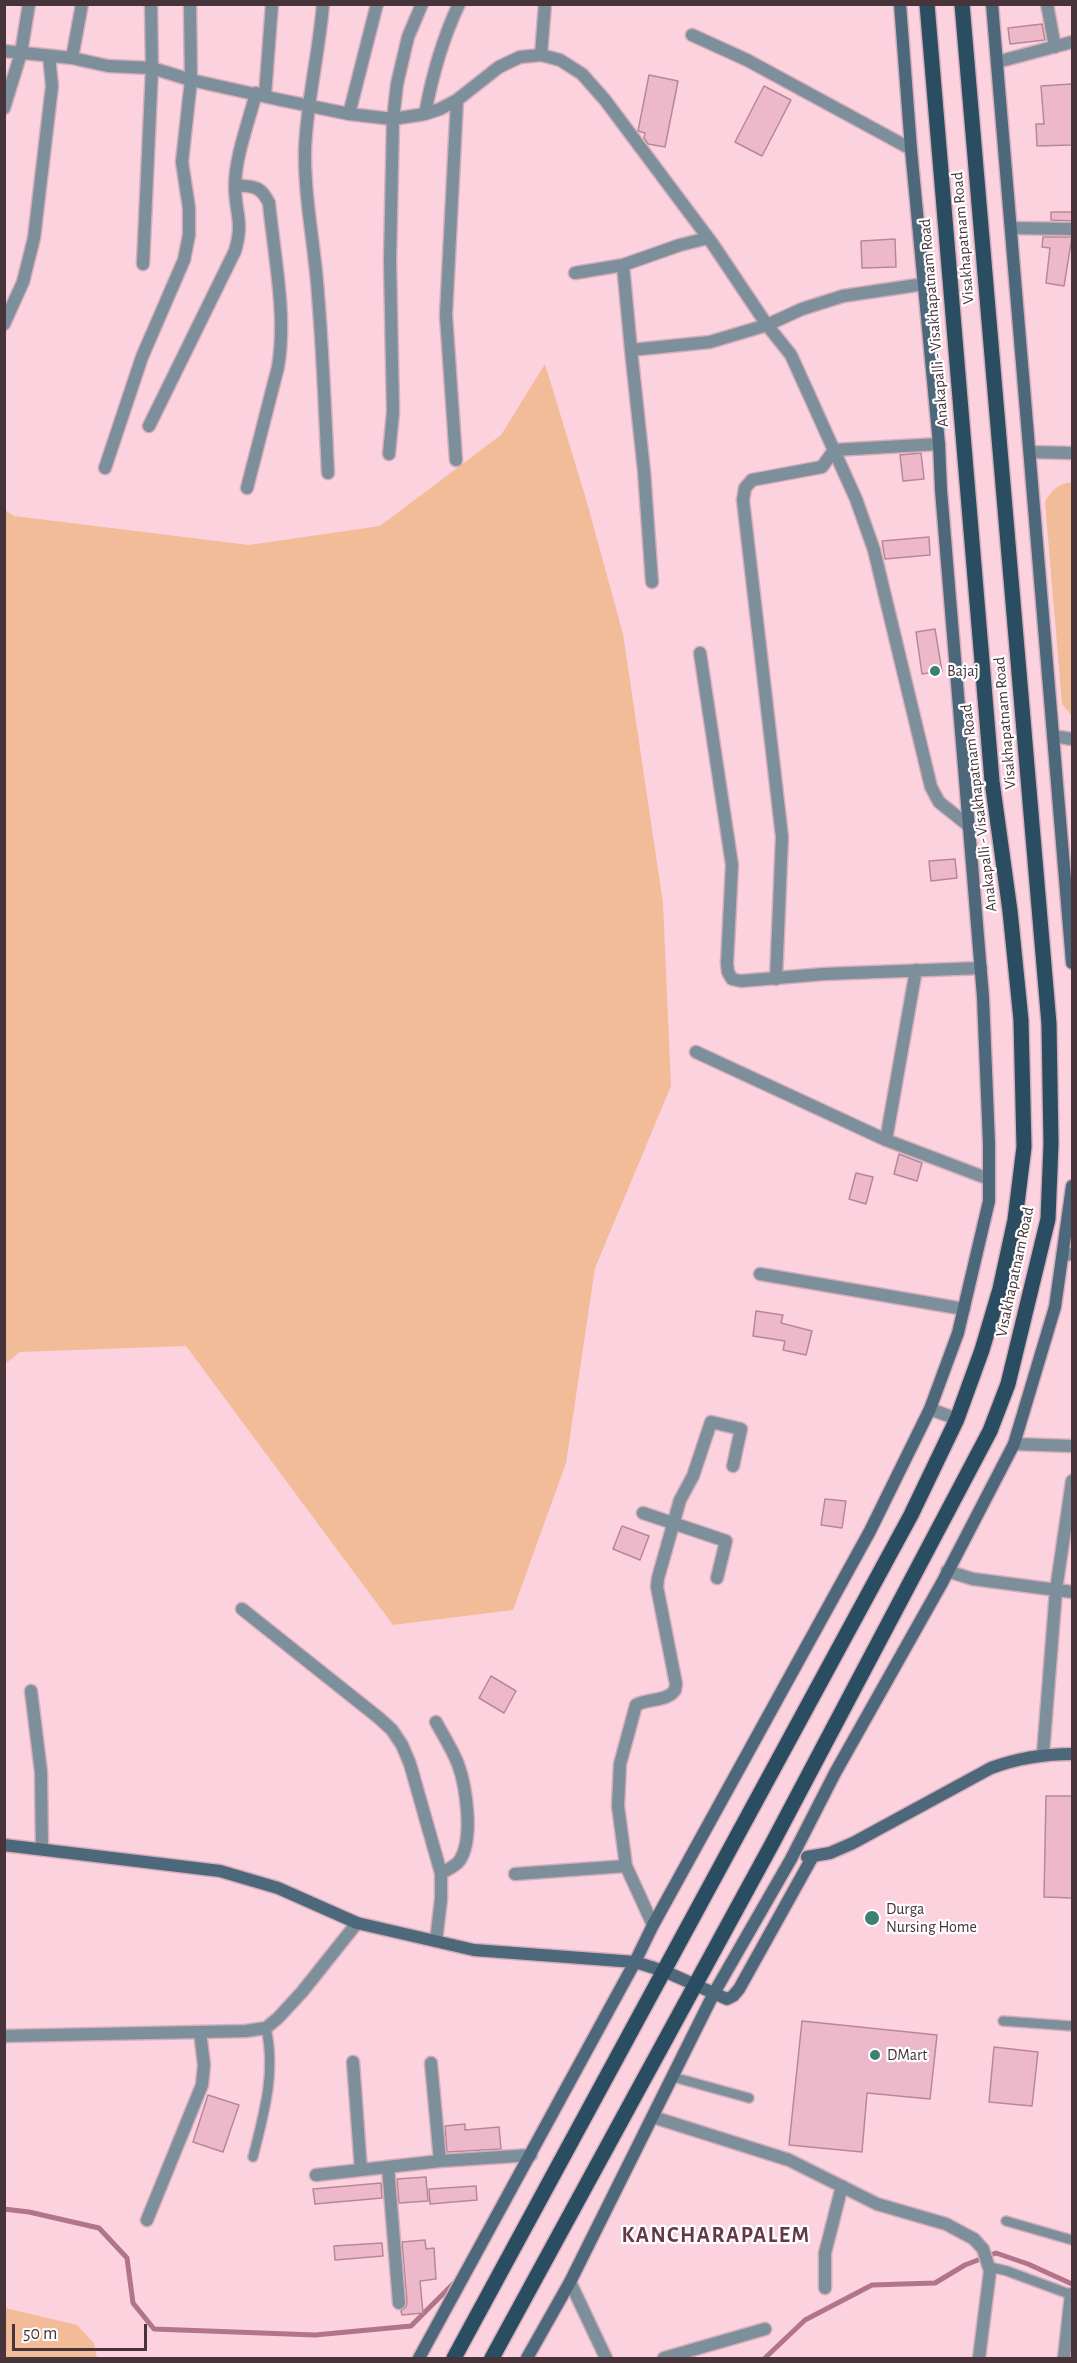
<!DOCTYPE html>
<html>
<head>
<meta charset="utf-8">
<style>
	body { margin:0 }
	#map { position:relative; width:1077px; height:2363px; overflow:hidden; background:#fcd2df; font-family:"Alegreya Sans",sans-serif }
	canvas { display:block }
	.frame { position:absolute; inset:0; border:6px solid #47333a; pointer-events:none }
	.scale { position:absolute; left:12px; top:2324px; width:135px; height:27px; box-sizing:border-box; border:3px solid #47333a; border-top:0; padding-left:8px; font-size:18px; line-height:21px; white-space:nowrap; color:#47333a; -webkit-text-stroke:4px #fff; paint-order:stroke }
</style>
</head>
<body>
<div id="map">
<canvas width="1077" height="2363"></canvas>
<div class="frame"></div>
<div class="scale">50 m</div>
</div>
<script>
const g = document.querySelector('canvas').getContext('2d');
g.lineJoin = 'round';
function fill(path, color) {
  g.fillStyle = color;
  g.fill(path, 'evenodd');
}
function strokePath(path, color, width, dash) {
  g.strokeStyle = color;
  g.lineWidth = width;
  g.lineCap = dash ? 'butt' : 'round';
  g.setLineDash(dash || []);
  g.stroke(path);
}
function drawText(font, color, halo, rows, align = 'center') {
  g.font = font + ' "Alegreya Sans",sans-serif';
  g.lineWidth = 4.5;
  g.setLineDash([]);
  g.textBaseline = 'middle';
  g.strokeStyle = halo;
  g.fillStyle = color;
  for (const [text, x, y, turn = 0] of rows) {
    g.save();
    g.translate(x, y);
    g.rotate((+turn || 0) * Math.PI / 180);
    g.textAlign = isNaN(turn) ? turn : align;
    if (halo) g.strokeText(text, 0, 0);
    g.fillText(text, 0, 0);
    g.restore();
  }
}
fill(new Path2D(`
	M545 364 586 499 623 634 663 903 671 1086 595 1268 566 1463 513 1610 393 1625 186 1346 20 1352 5 1364V510L14 516 249 545 380 526 501 435Z
	M1072 482V716L1062 704 1045 502C1052 489 1058 484 1072 482Z
	M5 2308 77 2325 94 2343 97 2358H5Z`), '#f1bc97');
strokePath(new Path2D(`
	M4 2209 29 2212 99 2228 127 2258 133 2303 154 2329 315 2335 411 2326 453 2284
	M765 2358 805 2320 872 2285 935 2283 965 2265 996 2253 1028 2264 1072 2284`), '#b1748a', 5);
const building = new Path2D(`
	M1042 24 1045 40 1010 44 1008 28Z
	M649 75 678 81 665 147 648 144 644 138 645 133 638 131Z
	M1072 84V145L1037 146 1036 124H1044L1041 86Z
	M764 86 791 100 762 156 735 142Z
	M1051 212H1072V221L1051 220Z
	M1043 237H1072L1064 286 1046 283 1050 248 1042 247Z
	M895 239 896 267 862 268 861 241Z
	M921 453 924 479 903 481 900 455Z
	M929 537 930 555 885 559 882 541Z
	M935 629 942 671 922 674 916 632Z
	M955 859 957 878 931 881 929 861Z
	M899 1154 922 1163 917 1181 894 1174Z
	M856 1173 873 1177 866 1204 849 1199Z
	M756 1311 783 1315 781 1323 812 1331 806 1355 783 1350 785 1341 753 1336Z
	M825 1499 846 1501 842 1528 821 1525Z
	M622 1526 649 1536 640 1560 613 1549Z
	M491 1676 516 1691 504 1713 479 1698Z
	M1046 1796H1072V1898L1044 1897Z
	M802 2021 937 2035 930 2099 867 2093 862 2152 789 2145Z
	M994 2047 1038 2052 1032 2106 989 2102Z
	M208 2095 239 2105 223 2152 193 2142Z
	M465 2124V2130L499 2127 501 2149 447 2152 445 2126Z
	M426 2177 428 2201 399 2203 397 2179Z
	M381 2183 382 2198 315 2204 313 2189Z
	M476 2186 477 2200 430 2204 429 2189Z
	M425 2240 426 2249 434 2248 436 2279 420 2281 423 2313 402 2315 401 2311 406 2307 407 2302 402 2242Z
	M382 2243 383 2256 335 2260 334 2246Z`);
fill(building, '#edb9ca');
strokePath(building, '#b88797', 1.5);
const lane = new Path2D(`
	M1003 2021 1072 2026
	M673 2077 749 2098
	M253 2157C264 2113 276 2073 266 2028
	M1006 2221 1072 2240
	M990 2267 1007 2271 1072 2295`);
const street = new Path2D(`
	M323 4C319 53 307 100 305 149 304 198 315 247 318 295 323 354 325 413 328 473
	M1047 4 1055 47
	M692 35 747 60 911 149
	M4 51 72 58 108 66 152 68 191 80 281 100 349 114 393 119 425 114 440 109 457 100 499 67 520 57 541 55 560 60 582 74 605 100 712 243 767 325 791 355 856 499 874 550 931 787 939 802 969 826
	M541 55 545 4
	M72 58 82 4
	M997 62 1072 42
	M265 95 272 4
	M4 108 21 53 29 4
	M349 114 377 4
	M425 114C432 76 442 40 459 4
	M235 185C254 187 260 185 269 203 274 256 287 315 278 367L247 488
	M1012 228 1072 229
	M143 264 152 68 151 4
	M623 265 631 350
	M575 273 623 265 680 245 708 238
	M4 324 23 282 34 238 52 86 49 56
	M149 426 235 251C244 221 235 213 235 186 235 157 249 121 256 93
	M1030 452 1072 453
	M389 454 393 412 390 261 393 119 397 84 408 37 422 4
	M456 460 446 315 457 100
	M105 468 142 357 184 260 189 235V208L182 162 191 80 190 4
	M652 582 644 471 631 350 710 342 767 325 802 309 843 296 924 284
	M700 653 732 865 727 963 728 972 732 979 741 981 824 974 981 968
	M1053 736 1072 739
	M776 979 782 837 743 500 745 488 752 480 822 467 834 450 939 444
	M696 1052 886 1140 989 1179
	M886 1140 916 970
	M1063 1255 1072 1254
	M760 1274 964 1309
	M930 1409 957 1419
	M1014 1444 1072 1446
	M643 1513 726 1541 717 1578
	M947 1571 973 1579 1072 1592
	M242 1609 379 1718 392 1730 402 1745 410 1764 441 1873V1899L436 1941
	M31 1691 41 1772 42 1849
	M436 1722C443 1735 452 1749 458 1764 466 1786 474 1838 460 1860 455 1867 448 1869 441 1873
	M1043 1754 1056 1590 1072 1481
	M515 1874 626 1866
	M653 1925 626 1866 618 1806 620 1764 636 1705C648 1698 667 1702 675 1690L676 1684 657 1587 658 1578 680 1500 693 1476 711 1422 741 1429 733 1466
	M4 2036 246 2031 266 2028 278 2018 302 1992 357 1923
	M353 2062 361 2170
	M431 2063 440 2161
	M653 2117 789 2160 877 2204 946 2224 974 2239 983 2249 990 2271 979 2358
	M388 2167 399 2303
	M316 2175 440 2161 531 2155
	M147 2220 202 2085 204 2065 200 2032
	M570 2282 606 2358
	M825 2288V2253L842 2186
	M664 2358 765 2329
	M1064 2358 1071 2294`);
const secondary = new Path2D(`
	M992 4 1072 963
	M4 1845 220 1871 278 1888 357 1923 474 1950 635 1962 664 1971 727 1999 733 1996 739 1989 813 1856
	M807 1857 830 1853 853 1843 991 1768C1018 1758 1043 1754 1072 1754
	M419 2358 635 1962 653 1925 870 1531 930 1409 958 1333 989 1201V1144L983 997 941 490 939 444 911 149 900 4
	M527 2358 570 2282 714 1993 791 1859 835 1773 943 1581 1014 1444 1055 1307 1072 1186`);
const primary = new Path2D(`
	M454 2358 911 1515 957 1419 982 1350 1000 1289 1015 1220 1024 1147 1021 1020 1010 911 992 781 927 4
	M492 2358 772 1844 990 1431 1008 1384 1048 1219 1051 1144 1049 1024 962 4`);
strokePath(lane, '#d4afbb', 12);
strokePath(street, '#d4afbb', 15);
strokePath(secondary, '#d4afbb', 15);
strokePath(primary, '#d4afbb', 18);
strokePath(lane, '#7c8f9b', 9);
strokePath(street, '#7c8f9b', 12);
strokePath(secondary, '#4d687a', 12);
strokePath(primary, '#2a4d62', 15);
for (const [x, y, r, color] of [
	[935,671,6,"#3e8172"],
	[872,1918,8,"#3e8172"],
	[875,2055,6,"#3e8172"]
]) {
  const dot = new Path2D();
  dot.arc(x, y, r, 0, 2 * Math.PI);
  g.fillStyle = color;
  g.fill(dot);
  strokePath(dot, '#fff', 2);
}
drawText('16px', '#47333a', '#fff', [
	["Visakhapatnam Road",963,238,-95],
	["Anakapalli - Visakhapatnam Road",934,323,-95],
	["Visakhapatnam Road",1005,723,-95],
	["Anakapalli - Visakhapatnam Road",979,808,-97],
	["Visakhapatnam Road",1015,1272,-78]
]);
drawText('16px', '#47333a', '#fff', [
	["Bajaj",947,671],
	["Durga",886,1909],
	["Nursing Home",886,1927],
	["DMart",887,2055]
], 'left');
g.letterSpacing = '1.5px';
drawText('bold 22px', '#633848', '#fff', [
	["KANCHARAPALEM",716,2235]
]);
g.letterSpacing = '0px';
</script>
</body>
</html>
